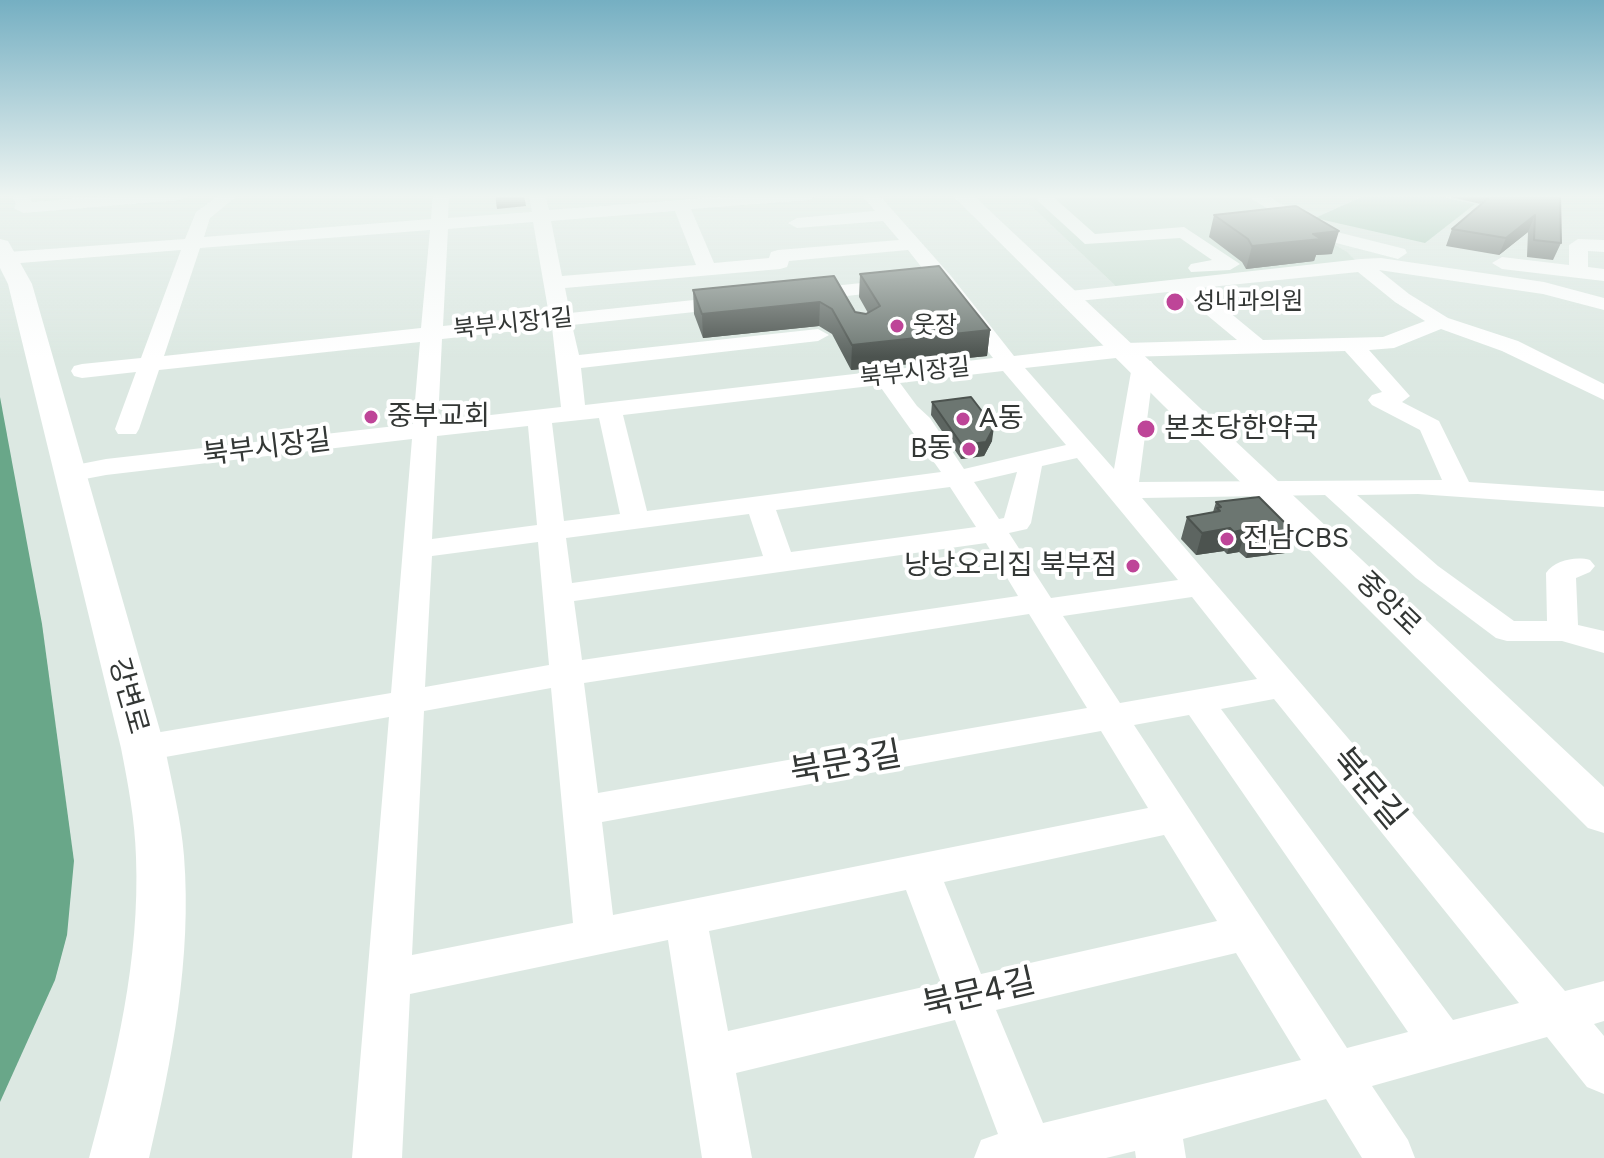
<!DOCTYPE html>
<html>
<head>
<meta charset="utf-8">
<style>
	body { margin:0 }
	canvas { display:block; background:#dce8e2 }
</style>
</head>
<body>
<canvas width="1604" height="1158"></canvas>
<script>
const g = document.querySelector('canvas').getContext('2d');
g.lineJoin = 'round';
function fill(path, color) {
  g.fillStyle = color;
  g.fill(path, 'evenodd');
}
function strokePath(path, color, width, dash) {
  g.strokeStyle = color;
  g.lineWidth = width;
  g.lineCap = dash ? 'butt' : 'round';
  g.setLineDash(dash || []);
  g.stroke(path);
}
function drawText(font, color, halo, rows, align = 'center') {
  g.font = font + ' Figtree,"Noto Sans KR",sans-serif';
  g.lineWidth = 8;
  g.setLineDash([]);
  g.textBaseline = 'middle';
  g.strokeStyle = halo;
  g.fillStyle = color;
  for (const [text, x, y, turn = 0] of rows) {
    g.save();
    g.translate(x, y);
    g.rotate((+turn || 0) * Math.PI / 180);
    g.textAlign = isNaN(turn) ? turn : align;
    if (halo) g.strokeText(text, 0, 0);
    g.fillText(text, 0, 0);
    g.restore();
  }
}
fill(new Path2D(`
	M1020 195H1247L1347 252 1356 261 1118 288Z`), '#cbdfd4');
fill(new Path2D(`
	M1366 195H1433L1475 204 1425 243 1315 218Z`), '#9fc4b0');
fill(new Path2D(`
	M0 397 42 624 74 861 67 935 55 980 0 1102Z`), '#69a789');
fill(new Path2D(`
	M12 195H28L32 202 124 195H188L180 200 23 213 14 208 16 204Z
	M220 195H238L210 218 204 237 431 219 433 195H449L448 218 532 212 529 195H545L549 210 750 195H817L809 200 691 209 714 263 769 258 771 252 778 250 899 240 883 221 797 228 788 223 797 218 875 211 862 195H879L951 276 1014 356 1125 343 1237 340 1178 291 1068 302 1061 300 1058 296 1061 292 1361 259 1381 258 1544 282 1604 298V310L1543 294 1379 270 1409 294 1448 318 1518 341 1604 384V400L1502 351 1441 329 1394 348 1369 350 1410 396 1402 402 1439 421 1469 482 1604 491V507L1418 494 1357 495 1438 566 1514 621H1547L1546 573C1555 560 1576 556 1590 560L1595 566 1590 572 1576 578 1578 625 1604 631V653L1562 641H1507L1496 638 1416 578 1325 495 1142 498 1565 991 1604 981V1021L1594 1024 1604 1036V1094L1587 1087 1547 1037 1372 1086 1408 1140 1415 1158H1362L1326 1099 1183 1139 1186 1158H1136L1135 1151 1106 1158H974L981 1140 998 1134 955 1020 736 1073 752 1158H702L668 940 410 994 402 1158H352L389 717 143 761 130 757 125 748 130 739 143 735 391 693 412 439 106 475 69 482 60 480 56 474 60 468 106 459 413 424 420 342 159 370 139 429 136 434H118L115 429 136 372 82 378 74 376 71 371 74 366 82 364 141 358 181 250 8 264 0 260 1 254 8 252 185 239 196 212ZM675 211 696 265 562 276 551 221ZM533 222 549 315 443 326 448 229ZM430 230 421 328 164 356 200 248ZM908 250 993 358 585 405 581 368 818 341 829 335 818 329 579 355 572 325 732 308 742 302 732 296 570 313 565 288 780 269 787 267 789 261ZM1358 272 1395 302 1425 321 1383 337 1263 340 1200 288ZM552 327 561 407 438 421 442 339ZM1345 351 1382 392 1372 395 1368 400 1372 405 1420 430 1442 480 1139 482 1154 366 1151 361H1135L1132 366 1114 469 1025 368 1125 357ZM1003 371 1066 445 964 469 930 418 917 406 900 383ZM879 385 941 472 647 511 623 415ZM599 418 620 514 564 521 552 423ZM528 426 537 525 432 539 437 436ZM1077 458 1178 580 1051 598 1009 533 1027 529 1031 523 1042 466ZM1017 472 1004 518 999 519 974 482ZM950 487 976 527 791 552 776 510ZM749 514 763 556 572 583 566 538ZM538 542 549 665 425 687 432 556ZM986 543 1018 596 582 660 574 601ZM1192 597 1257 679 1120 703 1063 616ZM1029 614 1087 708 598 793 584 683ZM551 688 573 923 412 955 424 711ZM1274 699 1519 1003 1453 1020 1221 709ZM1189 715 1408 1032 1347 1048 1134 725ZM1101 731 1148 808 613 915 602 822ZM1164 835 1217 921 981 974 944 882ZM906 890 941 983 728 1031 709 931ZM1236 953 1301 1060 1043 1123 996 1010Z
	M1037 195H1051L1095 234 1184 227 1240 264 1230 270 1191 272 1188 268 1191 264 1212 260 1180 238 1085 244 1038 201Z
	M1245 195H1265L1329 230 1405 249 1407 253 1398 259 1317 238Z
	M1578 239 1604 240V252L1588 251V267L1604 269V281L1502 269 1492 263 1502 257 1569 265V245Z
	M900 279 910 285 907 289 804 301 794 295 804 289Z`), '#fff');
fill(new Path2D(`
	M952 195H973L1604 787V833L1588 828Z
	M0 239 8 241 32 284 165 748C172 784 181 819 184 856 192 958 172 1060 149 1158H89C116 1060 140 959 136 857 135 820 128 784 121 748L8 284 0 268Z`), '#fff');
fill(new Path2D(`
	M1441 195H1560L1561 243 1553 260 1527 257 1528 232 1499 255 1446 246 1452 229 1481 204Z
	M1214 215 1332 254 1316 255 1314 261 1246 269 1242 262 1209 237Z
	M860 274 990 330 987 356 851 370 832 334 819 326 703 338 694 314 693 290 834 276 855 312 866 314 868 313 859 297Z
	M932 402 992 441 984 456 961 459 931 415Z
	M1216 502 1293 531 1285 553 1246 558 1239 552 1227 554 1224 551 1196 555 1181 539 1187 517 1213 512Z`), '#5d6561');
fill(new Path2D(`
	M495 195H524L526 206 497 209Z
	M1535 215 1528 232 1499 255 1506 238Z
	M1339 231 1332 254 1316 255 1314 261 1246 269 1252 246 1313 234Z
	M820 302 819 326 703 338 702 314Z
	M990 330 987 356 851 370 852 345Z
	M994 427 992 441 984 456 961 459 962 445Z
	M1230 528 1224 551 1196 555 1202 533Z
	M1246 529 1239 552 1227 554 1234 532Z
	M1293 531 1285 553 1246 558 1253 536Z`), '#4c534f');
const building = new Path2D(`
	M1492 195H1560L1561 243 1534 240 1535 215 1506 238 1452 229Z
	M1296 206 1339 231 1313 234 1321 239 1252 246 1248 239 1214 215Z
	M939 266 990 330 852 345 832 309 820 302 702 314 693 290 834 276 855 312 866 314 880 306 860 274Z
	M971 397 994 427 986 442 962 445 932 402Z
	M1259 497 1293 531 1253 536 1246 529 1234 532 1230 528 1202 533 1187 517 1220 511 1217 508 1221 507 1216 502Z`);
fill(building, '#6c7671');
strokePath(building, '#4c534f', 2);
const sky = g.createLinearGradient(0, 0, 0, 357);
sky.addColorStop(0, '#75afc2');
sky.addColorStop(0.55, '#eff5f2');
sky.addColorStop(1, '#eff5f200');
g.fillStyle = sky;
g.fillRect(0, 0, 1604, 357);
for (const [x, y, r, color] of [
	[1175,302,10,"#be4598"],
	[897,326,8,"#be4598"],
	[371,417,8,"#be4598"],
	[963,419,8,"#be4598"],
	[1146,429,10,"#be4598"],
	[969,449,8,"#be4598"],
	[1227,539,8,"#be4598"],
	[1133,566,8,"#be4598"]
]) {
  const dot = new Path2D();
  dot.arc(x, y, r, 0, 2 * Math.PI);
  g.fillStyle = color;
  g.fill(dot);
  strokePath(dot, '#fff', 3);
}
drawText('24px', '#333735', '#fff', [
	["성내과의원",1193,302],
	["웃장",913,326]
], 'left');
drawText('24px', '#333735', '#fff', [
	["북부시장1길",513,324,-6],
	["북부시장길",915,373,-6]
]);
drawText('28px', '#333735', '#fff', [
	["중부교회",387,417],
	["A동",979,419],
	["본초당한약국",1164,429],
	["B동",953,449,"right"],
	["전남CBS",1243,539],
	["낭낭오리집 북부점",1117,566,"right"]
], 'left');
drawText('28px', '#333735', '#fff', [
	["북부시장길",267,448,-7],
	["중앙로",1388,604,44],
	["강변로",128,696,74]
]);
drawText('34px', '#333735', '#fff', [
	["북문3길",846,764,-10],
	["북문길",1368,789,50],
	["북문4길",979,994,-13]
]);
</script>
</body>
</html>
